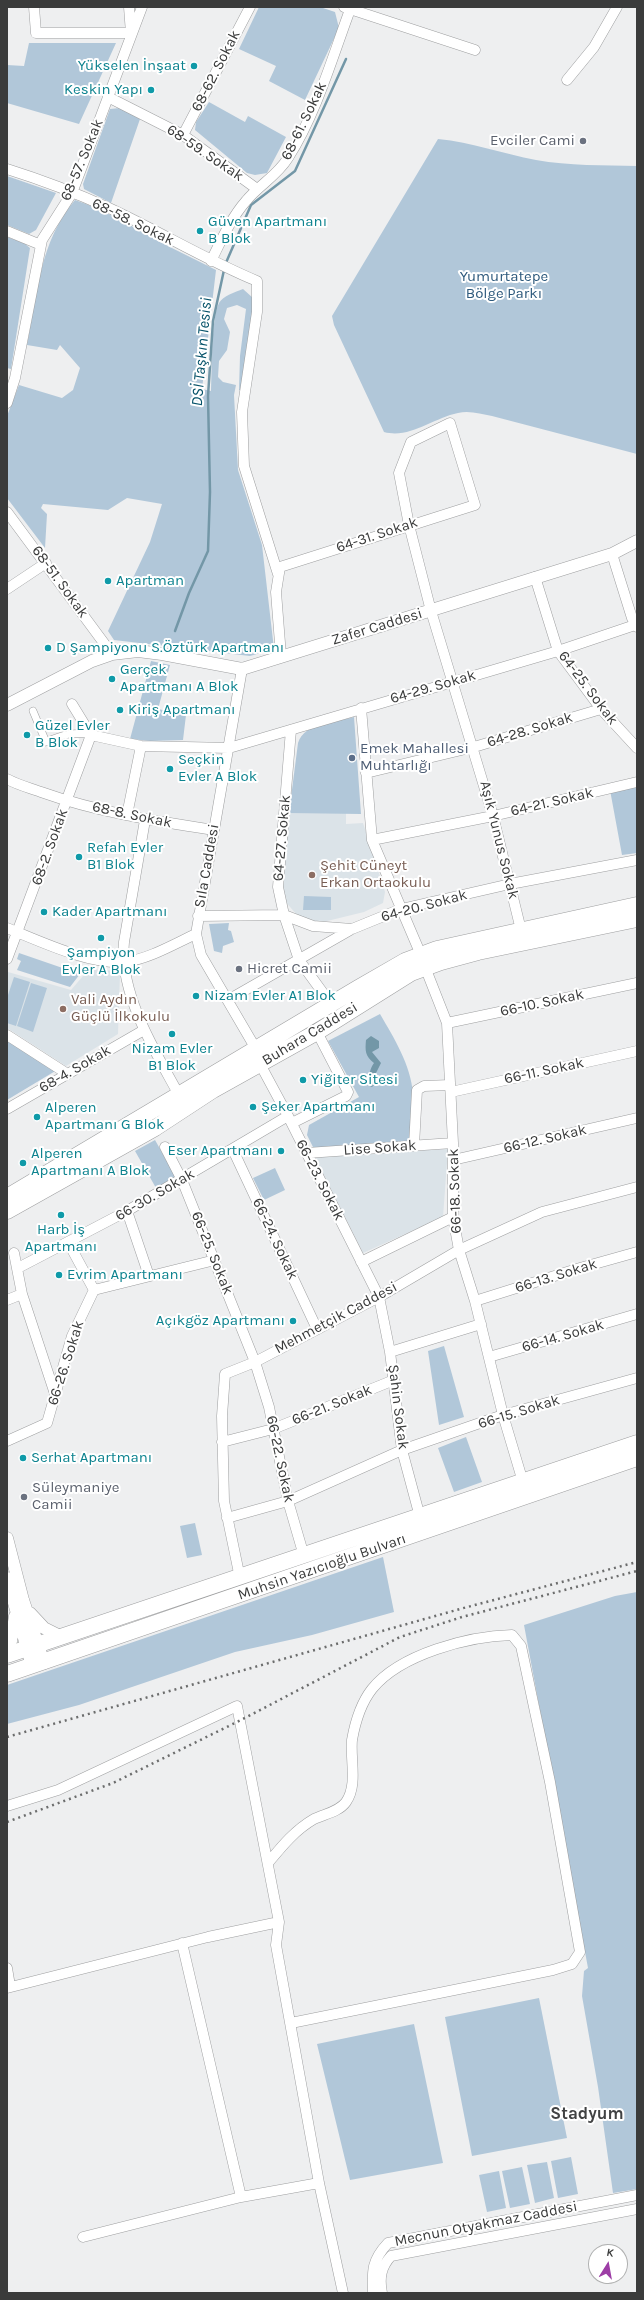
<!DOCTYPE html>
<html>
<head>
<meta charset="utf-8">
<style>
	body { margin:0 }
	#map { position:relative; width:644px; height:2300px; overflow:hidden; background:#eeeff0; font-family:Karla,sans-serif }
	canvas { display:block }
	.frame { position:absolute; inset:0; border:8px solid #3a3b3b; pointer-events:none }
	.north { position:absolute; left:588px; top:2244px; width:40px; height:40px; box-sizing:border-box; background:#fff; border:1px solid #b0b1b1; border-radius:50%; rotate:11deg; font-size:11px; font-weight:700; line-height:16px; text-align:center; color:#3a3b3b }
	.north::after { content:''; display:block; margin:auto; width:14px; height:18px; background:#9d3ea6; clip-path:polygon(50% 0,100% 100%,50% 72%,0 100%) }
</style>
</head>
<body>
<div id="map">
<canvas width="644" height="2300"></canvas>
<div class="frame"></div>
<div class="north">K</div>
</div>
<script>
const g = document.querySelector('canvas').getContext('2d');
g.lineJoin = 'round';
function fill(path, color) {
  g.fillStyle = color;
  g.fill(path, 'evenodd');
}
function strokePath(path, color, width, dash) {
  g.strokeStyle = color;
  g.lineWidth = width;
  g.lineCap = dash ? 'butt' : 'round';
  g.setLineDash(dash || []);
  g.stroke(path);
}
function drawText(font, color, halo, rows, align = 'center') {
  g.font = font + ' Karla,sans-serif';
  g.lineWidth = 4;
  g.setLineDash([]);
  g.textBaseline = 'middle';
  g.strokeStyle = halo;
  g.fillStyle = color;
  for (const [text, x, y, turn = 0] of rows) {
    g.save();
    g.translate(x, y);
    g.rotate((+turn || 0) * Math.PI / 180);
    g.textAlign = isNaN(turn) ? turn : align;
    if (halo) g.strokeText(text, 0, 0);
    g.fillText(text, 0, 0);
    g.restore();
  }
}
fill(new Path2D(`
	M289 813H346V824L363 823 385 892 383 903 364 912 323 922H313L297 915 284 900 282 890Z
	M89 969 117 971 120 975 118 1034 66 1066 7 1028 8 972 71 990Z
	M448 1149 443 1217 363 1253 314 1156Z`), '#dbe3e8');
fill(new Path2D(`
	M259 7H320L335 12 339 28 305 100 269 81 276 66 239 49Z
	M29 43H116L79 124 7 103V65L24 66Z
	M209 102 245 122 248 116 286 137 267 173 255 175 247 173 195 130 196 122Z
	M120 108 140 119 111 203 84 189 83 184 110 109Z
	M438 139C472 142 503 154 536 160 569 166 604 165 637 166V454L492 416C481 414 469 410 458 413 433 418 410 439 384 432L334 325 332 316Z
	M7 176 56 193 36 230 29 234 7 225Z
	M75 200C105 210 130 225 158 241 177 251 197 260 216 270L202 389 211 391C212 372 211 318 219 303 223 296 235 292 243 289L253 298 254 310 245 392 239 390 240 356 246 309 237 305 227 308 224 319 230 332 227 350 219 361 218 377 223 382 236 385 234 395 238 470 262 545 274 649 250 656 114 640 108 631 150 542 162 504 127 498 108 510 43 504 41 508 47 514 45 548 7 498V416L19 385 62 398 73 390 80 368 60 345 57 350 27 345C37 294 40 241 75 200Z
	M7 237 24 243 30 248 11 369 7 368Z
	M151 661 170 665 158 709 186 715 183 740 150 741 130 739Z
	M354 717 361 814 289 813 298 743C305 722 335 722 354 717Z
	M637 787V853L622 855 610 790Z
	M304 896 331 897V910H303Z
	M229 923 228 930 231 931 234 942 223 946 222 953 214 951 209 924Z
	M19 953 80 974 70 987 17 970 21 961 17 959Z
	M14 977 30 982 16 1026 7 1023V998Z
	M31 983 47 988 33 1032 17 1026Z
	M380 1014C394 1038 411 1065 413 1094 415 1110 413 1127 412 1143L314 1149 307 1135 309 1125 359 1097 328 1041Z
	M7 1040 57 1070 7 1100Z
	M155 1140 176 1177 156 1188 135 1151Z
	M275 1168 285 1190 264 1200 253 1178Z
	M444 1346 464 1417 439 1425 428 1351Z
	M466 1437 482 1482 454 1492 438 1448Z
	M195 1523 202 1555 187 1558 180 1526Z
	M383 1557 394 1612 312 1635 235 1652 79 1705 7 1724V1685Z
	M637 1592V2189L613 2193 598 2087 582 1996 584 1971 588 1968 524 1625 615 1596Z
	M539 1998 567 2138 472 2156 445 2017Z
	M414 2024 443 2163 350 2180 317 2044Z
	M571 2157 578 2194 558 2198 551 2161Z
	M547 2162 554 2198 535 2203 527 2165Z
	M522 2167 530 2204 510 2208 502 2171Z
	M499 2171 506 2208 487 2212 479 2175Z`), '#b1c7d9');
fill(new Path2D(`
	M371 1036 379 1041V1048L372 1052 381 1063 376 1073V1083L372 1087 368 1085 367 1081C370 1074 370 1068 374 1063 365 1056 365 1051 366 1040Z`), '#7397a7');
strokePath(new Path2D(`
	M225 265 251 205 295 171 346 59
	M175 631 189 593 208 551 210 492 208 396 213 321 224 270`), '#7397a7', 2.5);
const pedestrian = new Path2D(`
	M33 711 46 742C61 735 75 731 91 735`);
const minor = new Path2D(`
	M34 7 36 33H131L129 7
	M344 7 475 50
	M567 80 594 47 617 7
	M108 97 183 135 257 189
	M183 135 250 7
	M7 169C42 180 76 193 109 208 159 231 206 260 257 281V312L242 412 244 466 278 574
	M7 231 41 245
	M211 261C221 241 231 218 246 201 259 185 277 176 288 158 317 112 332 58 351 7
	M7 403 15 378 42 240 72 193 142 7
	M7 512 112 654
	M612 554 632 618 637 627
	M535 577 558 651 601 709 637 748
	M7 589 46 563
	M281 656 276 592 280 567 475 505 450 423 411 442 399 473 409 525 431 611 493 816 521 930
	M242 669 196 934 201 955 256 1049
	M72 704 91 735 141 746 229 748 558 651 635 625
	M361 708 372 840 421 955
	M291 730 278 887 284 915 299 960 331 1004
	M366 773 474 747 601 709
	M7 779C18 785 30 788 41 792 97 812 155 821 214 830
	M127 815 141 746
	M145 820 124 942C119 994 155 1051 179 1095
	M372 840 493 816 637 782
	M198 916 284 915 313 926 352 929
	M7 928C40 941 89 965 125 962 149 959 174 944 196 934
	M7 959 91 735
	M425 967 447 1023 453 1143V1217L459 1250 475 1301 503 1415 523 1482
	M228 1000 352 929 401 909 510 884 637 860
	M447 1023 637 983
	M7 1035 66 1073
	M260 1064 288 1116 379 1297 390 1352 402 1450 420 1517
	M451 1092 637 1051
	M7 1109 144 1030
	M292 1123 346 1096 348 1092 317 1032
	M414 1146 417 1090 424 1086 450 1085
	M165 1147 182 1180 255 1362 269 1407 288 1501 304 1556
	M233 1150 317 1329
	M307 1153 453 1143
	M453 1160 637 1118
	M127 1211 149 1276
	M68 1242 94 1290
	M14 1253 22 1294 55 1394
	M361 1262 453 1217
	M18 1268 127 1211 288 1116
	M7 1300 22 1294
	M475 1301 580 1268 637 1252
	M390 1352 481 1324
	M489 1357 637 1314
	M7 1441 47 1423 72 1336 94 1290 215 1260
	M222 1442 273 1429 394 1380
	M227 1518 288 1501 402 1450 503 1415 637 1378
	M240 1578 224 1501 222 1416 225 1374 255 1362 379 1297 459 1250 542 1212 637 1187
	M7 1806 58 1790 237 1706 279 1922 276 1945 319 2183 343 2293
	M268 1863C282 1846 295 1830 314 1819 324 1814 339 1812 346 1802 358 1785 350 1759 352 1740 355 1723 361 1703 372 1689 400 1654 469 1636 512 1635L521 1646 550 1782 580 1952 572 1964 553 1970 291 2023
	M182 1943 241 2197
	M7 1968 10 1986
	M7 1988 208 1937 279 1922
	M83 2237 241 2197 319 2183
	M373 2293C372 2270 372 2260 388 2243L637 2195
	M382 2293C379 2278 381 2267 391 2256L637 2209`);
const tertiary = new Path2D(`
	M7 705 92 661 112 654 138 651 162 654 242 669 612 554 637 541
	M7 1538 23 1600 44 1663
	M7 1578 32 1666
	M30 1613 44 1628 62 1637
	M7 1649 11 1641 15 1616`);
const primary = new Path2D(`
	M7 1197 358 988 405 961 437 949 637 905
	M7 1211 155 1128 213 1090 317 1032 411 973 441 962 478 952 637 919
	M7 1655 637 1443
	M7 1674 637 1458`);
strokePath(pedestrian, '#9e9fa0', 8);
strokePath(minor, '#9e9fa0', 11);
strokePath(tertiary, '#9e9fa0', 13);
strokePath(primary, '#9e9fa0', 17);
strokePath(pedestrian, '#fff', 7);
strokePath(minor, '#fff', 10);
strokePath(tertiary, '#fff', 12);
strokePath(primary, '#fff', 16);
strokePath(new Path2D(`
	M7 1737 460 1609 637 1562
	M7 1822 113 1783 241 1720 400 1637 462 1617 637 1571`), '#6c6d6d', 2.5, [2, 4]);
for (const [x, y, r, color] of [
	[194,66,4,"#0f9aa8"],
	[151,90,4,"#0f9aa8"],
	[583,141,4,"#6b7280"],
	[200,231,4,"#0f9aa8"],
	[108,581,4,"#0f9aa8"],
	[48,648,4,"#0f9aa8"],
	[112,679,4,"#0f9aa8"],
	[120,710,4,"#0f9aa8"],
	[27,735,4,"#0f9aa8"],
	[352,758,4,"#5c6f8a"],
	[170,769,4,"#0f9aa8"],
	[79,857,4,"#0f9aa8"],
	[312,875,4,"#8d6e63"],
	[44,912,4,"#0f9aa8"],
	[101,938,4,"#0f9aa8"],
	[239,969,4,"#6b7280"],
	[196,996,4,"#0f9aa8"],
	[63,1009,4,"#8d6e63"],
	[172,1034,4,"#0f9aa8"],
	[303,1080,4,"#0f9aa8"],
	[253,1107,4,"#0f9aa8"],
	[37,1117,4,"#0f9aa8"],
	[281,1151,4,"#0f9aa8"],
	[23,1163,4,"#0f9aa8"],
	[61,1215,4,"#0f9aa8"],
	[59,1275,4,"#0f9aa8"],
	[293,1321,4,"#0f9aa8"],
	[23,1458,4,"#0f9aa8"],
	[24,1497,4,"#6b7280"]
]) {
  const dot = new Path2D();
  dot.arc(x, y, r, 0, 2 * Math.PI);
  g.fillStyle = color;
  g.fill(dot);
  strokePath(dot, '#fff', 1.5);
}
drawText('15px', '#0d838f', '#fff', [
	["Yükselen İnşaat",186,66,"right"],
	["Keskin Yapı",143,90,"right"],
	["Güven Apartmanı",208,222],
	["B Blok",208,239],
	["Apartman",116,581],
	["D Şampiyonu S.Öztürk Apartmanı",56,648],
	["Gerçek",120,670],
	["Apartmanı A Blok",120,687],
	["Kiriş Apartmanı",128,710],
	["Güzel Evler",35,726],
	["B Blok",35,743],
	["Seçkin",178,760],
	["Evler A Blok",178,777],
	["Refah Evler",87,848],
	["B1 Blok",87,865],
	["Kader Apartmanı",52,912],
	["Şampiyon",101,953,"center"],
	["Evler A Blok",101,970,"center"],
	["Nizam Evler A1 Blok",204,996],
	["Nizam Evler",172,1049,"center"],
	["B1 Blok",172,1066,"center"],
	["Yiğiter Sitesi",311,1080],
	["Şeker Apartmanı",261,1107],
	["Alperen",45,1108],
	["Apartmanı G Blok",45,1125],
	["Eser Apartmanı",273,1151,"right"],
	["Alperen",31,1154],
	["Apartmanı A Blok",31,1171],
	["Harb İş",61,1230,"center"],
	["Apartmanı",61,1247,"center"],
	["Evrim Apartmanı",67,1275],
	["Açıkgöz Apartmanı",285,1321,"right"],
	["Serhat Apartmanı",31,1458]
], 'left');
drawText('15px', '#3a3b3b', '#fff', [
	["68-62. Sokak",216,71,-63],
	["68-61. Sokak",304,121,-64],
	["68-59. Sokak",205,153,34],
	["68-57. Sokak",82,160,-67],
	["68-58. Sokak",133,222,26],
	["64-31. Sokak",377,535,-18],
	["68-51. Sokak",60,582,54],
	["Zafer Caddesi",377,627,-17],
	["64-29. Sokak",433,687,-16],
	["64-25. Sokak",588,688,53],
	["64-28. Sokak",530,730,-17],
	["64-21. Sokak",552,802,-13],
	["68-8. Sokak",132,815,12],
	["64-27. Sokak",282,838,-85],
	["Aşık Yunus Sokak",499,840,76],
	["68-2. Sokak",50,847,-70],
	["Sıla Caddesi",207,866,-80],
	["64-20. Sokak",424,906,-15],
	["66-10. Sokak",542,1003,-12],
	["Buhara Caddesi",310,1034,-31],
	["68-4. Sokak",75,1069,-30],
	["66-11. Sokak",544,1071,-12],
	["66-12. Sokak",545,1139,-13],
	["Lise Sokak",380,1148,-4],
	["66-23. Sokak",320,1180,63],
	["66-18. Sokak",455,1191,-92],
	["66-30. Sokak",155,1195,-30],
	["66-24. Sokak",275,1239,65],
	["66-25. Sokak",212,1253,68],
	["66-13. Sokak",556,1276,-17],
	["Mehmetçik Caddesi",336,1318,-28],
	["66-14. Sokak",563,1336,-16],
	["66-26. Sokak",66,1363,-72],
	["66-21. Sokak",332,1405,-22],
	["Şahin Sokak",398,1407,83],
	["66-15. Sokak",519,1412,-17],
	["66-22. Sokak",280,1459,78],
	["Muhsin Yazıcıoğlu Bulvarı",322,1567,-19],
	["Mecnun Otyakmaz Caddesi",486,2224,-11]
]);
drawText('15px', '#5b616d', '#fff', [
	["Evciler Cami",575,141,"right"],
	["Hicret Camii",247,969],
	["Süleymaniye",32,1488],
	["Camii",32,1505]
], 'left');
drawText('15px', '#2d597c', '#fff', [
	["Yumurtatepe",504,277],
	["Bölge Parkı",504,294]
]);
drawText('15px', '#4e5e75', '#fff', [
	["Emek Mahallesi",360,749],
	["Muhtarlığı",360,766]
], 'left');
drawText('15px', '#785e54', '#fff', [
	["Şehit Cüneyt",320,866],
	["Erkan Ortaokulu",320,883],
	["Vali Aydın",71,1000],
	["Güçlü İlkokulu",71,1017]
], 'left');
drawText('italic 16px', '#055269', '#fff', [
	["DSİ Taşkın Tesisi",202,352,-85]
]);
drawText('bold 17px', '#414243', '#fff', [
	["Stadyum",587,2114]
]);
</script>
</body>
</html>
